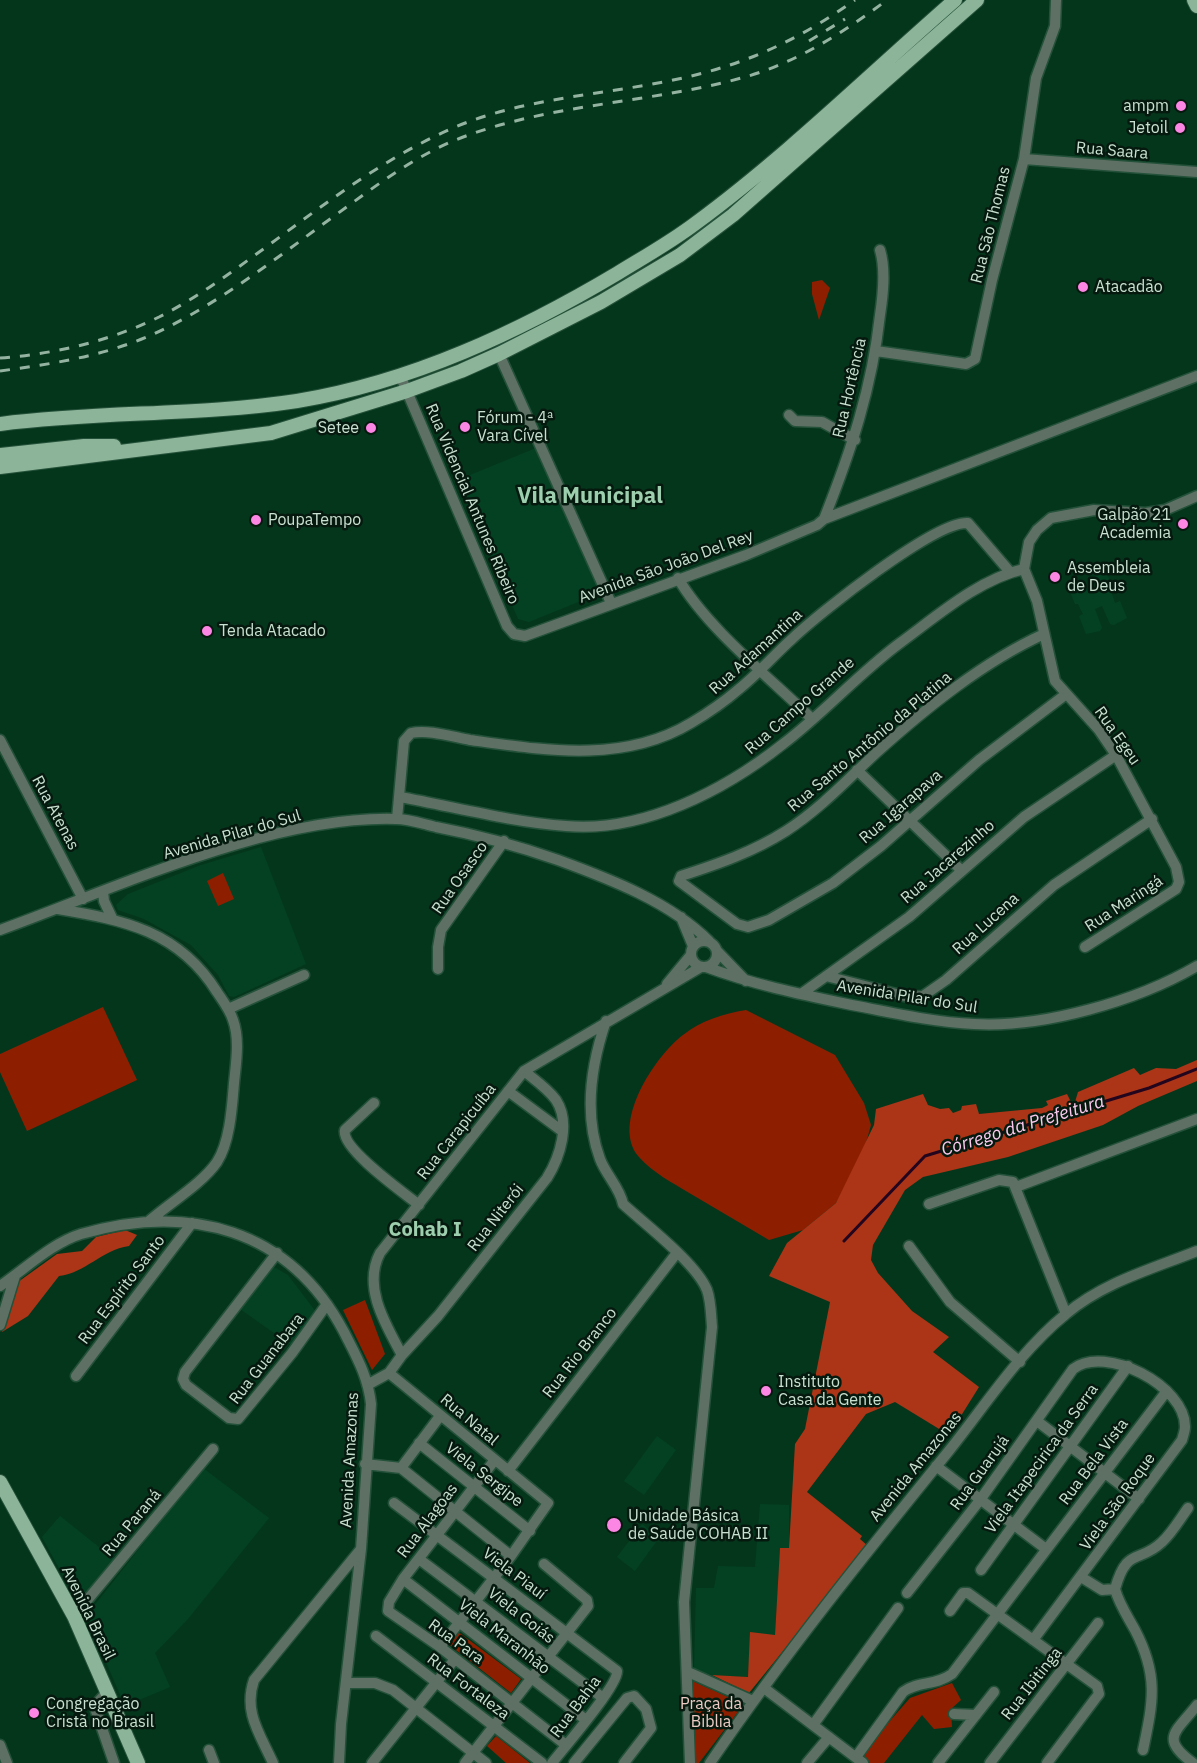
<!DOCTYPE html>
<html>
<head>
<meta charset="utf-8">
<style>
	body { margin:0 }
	canvas { display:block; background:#04361c }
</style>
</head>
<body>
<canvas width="1197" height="1763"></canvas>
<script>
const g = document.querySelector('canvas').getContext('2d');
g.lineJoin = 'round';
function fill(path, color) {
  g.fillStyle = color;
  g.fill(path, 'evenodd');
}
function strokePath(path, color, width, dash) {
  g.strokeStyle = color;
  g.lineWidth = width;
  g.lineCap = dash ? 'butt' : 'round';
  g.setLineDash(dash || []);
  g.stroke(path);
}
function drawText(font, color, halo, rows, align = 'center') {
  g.font = font + ' "IBM Plex Sans",sans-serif';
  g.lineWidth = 5;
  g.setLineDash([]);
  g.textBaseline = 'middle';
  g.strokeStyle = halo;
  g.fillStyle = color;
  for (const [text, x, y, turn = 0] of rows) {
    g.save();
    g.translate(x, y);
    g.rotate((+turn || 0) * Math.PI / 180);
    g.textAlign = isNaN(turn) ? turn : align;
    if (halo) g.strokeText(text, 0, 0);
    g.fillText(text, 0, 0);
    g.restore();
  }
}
fill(new Path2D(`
	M536 448 596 584 593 596 529 622 518 619 458 480Z
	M1103 572H1106L1114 590 1111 591 1115 603 1120 601 1127 618 1114 625 1110 624 1102 606 1095 609 1102 628 1100 631 1086 634 1079 616 1083 614 1078 604H1075L1068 587 1083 581 1088 591 1096 589 1093 578Z
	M261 847 306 964 234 997 229 996 218 975 191 945 144 919 118 910 116 905 128 894 201 865Z
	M272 1266 288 1275 316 1312 291 1345 240 1309Z
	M657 1436 676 1450 644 1495 624 1481Z
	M203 1468 269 1518 188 1619 155 1653 170 1687 125 1706 86 1616Z
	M760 1504 789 1505V1548H780L775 1635 748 1677 712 1675 694 1669 696 1588H714L718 1566 755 1567Z
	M60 1516 114 1559 78 1603 42 1537Z
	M642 1524 659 1538 635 1571 617 1557Z`), '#044123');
fill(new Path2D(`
	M822 280 830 288 819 320 812 294V282Z
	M223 873 234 899 218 906 207 881Z
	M103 1007 137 1080 27 1131 0 1072V1054Z
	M746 1010 835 1055 864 1103 871 1125 862 1157 836 1203 803 1230 769 1240C743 1225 717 1209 691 1194 673 1183 653 1173 639 1157 610 1124 655 1056 683 1035 702 1020 723 1014 746 1010Z
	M365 1300 385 1354 372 1370 343 1310Z
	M457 1631 521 1679 511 1693 447 1643Z
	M692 1681 744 1704 699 1763H694L688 1727Z
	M952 1683 961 1700 951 1709 952 1727 934 1729 922 1715 884 1763H870L861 1754 910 1698Z
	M496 1736 530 1763H506L487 1746Z`), '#8d1f00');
fill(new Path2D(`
	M1197 1060V1081L1138 1106 1103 1125 1008 1157 923 1177 905 1190 873 1245 871 1260 878 1273 912 1311 949 1337 933 1352 979 1387 949 1435 895 1402 866 1414 807 1492 862 1536 860 1539 868 1546 749 1693 712 1675 748 1677 750 1632 775 1635 780 1548H789L795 1444 805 1429 830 1302 769 1276 787 1243 836 1203 874 1125 876 1109 923 1094 928 1105 940 1109 949 1108 953 1113 961 1110 962 1106 976 1104 979 1114 1042 1108 1048 1105 1046 1101 1067 1094 1071 1102H1075L1078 1092 1134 1068 1140 1075 1156 1068 1176 1069Z
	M125 1230 137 1235 129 1246C101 1250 86 1273 59 1276L28 1316 2 1332 18 1282 57 1254 82 1251 96 1237Z`), '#ab3516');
strokePath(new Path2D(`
	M844 1241 925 1156 1149 1088 1197 1069`), '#23051e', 3);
const minor = new Path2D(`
	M1024 159 1197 172
	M876 351 966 364 975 359 992 280 1024 159 1036 78 1055 26 1056 0
	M499 354 611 603
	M400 375 507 626 514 634 525 636 746 555 817 525 824 519C851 451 872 388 880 315 883 295 886 270 880 250
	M789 415 795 421 822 422 855 440
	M824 519 1197 376
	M678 578C706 627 770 678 811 718
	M1044 634C983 662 926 708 876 753 847 780 820 809 786 831 753 852 718 864 681 876L679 881 737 924 748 927 769 920 833 883 881 846 979 760 1065 695
	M0 740 83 899
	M857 770 962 871
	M400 797C455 807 511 822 566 826 643 833 725 790 783 744 824 713 858 674 900 643 937 616 979 579 1024 569
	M397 819 404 741 411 733C428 729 453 737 470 740 543 750 623 764 691 723 708 713 724 702 739 689 758 674 774 655 792 639 818 614 936 520 968 523L1010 572
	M103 891 104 901 112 918
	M58 909C124 920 179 931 217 992 223 1001 230 1010 233 1020 240 1039 236 1063 234 1083 232 1107 230 1142 217 1162 202 1184 168 1204 148 1222
	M681 917 693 946
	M0 930C116 888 272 815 396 819 409 819 423 824 436 827 478 835 518 846 558 860 610 879 670 902 709 941
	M691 954a13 13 0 1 1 26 0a13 13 0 1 1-26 0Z
	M1085 947 1176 889 1179 882 1176 867 1116 755 1099 730 1055 681 1037 601 1024 569 1029 542 1037 530 1051 518 1094 510 1146 513 1165 510 1197 496
	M717 951 746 981
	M706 967C752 984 799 994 847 1004 889 1012 931 1022 974 1024 1043 1028 1137 1001 1197 966
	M438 969V947L441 930 504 841
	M826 976 908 997 923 996 946 980 1054 885 1152 819
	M667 984 691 955
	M801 994 909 917 1024 817 1116 755
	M228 1009 304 975
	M606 1021C591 1065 583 1113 600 1159 606 1175 620 1188 623 1204 646 1225 696 1263 707 1290 711 1301 711 1316 712 1327L684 1602 690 1763
	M508 1091 562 1131
	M374 1103 345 1130C340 1148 404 1193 419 1205
	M1016 1187 1197 1119
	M929 1204 999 1180 1013 1182 1066 1314
	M909 1246 950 1302 1020 1362
	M277 1253 185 1372 183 1379 186 1385 229 1418 238 1419 292 1353 327 1304
	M0 1286C25 1269 52 1243 81 1234 189 1203 289 1228 344 1332 356 1356 368 1376 371 1404L361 1549 341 1724 339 1763
	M0 1325 15 1276
	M402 1355C386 1325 362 1287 380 1253L524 1071 701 967
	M389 1373 402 1355 438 1316 547 1178C560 1157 571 1123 556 1100 548 1089 535 1080 524 1071
	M76 1376 192 1223
	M369 1384 389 1373 548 1503 511 1556 440 1647
	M1037 1421 1139 1499
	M419 1443 530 1531
	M494 1461 403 1579 389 1602 388 1611 440 1647 566 1745
	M365 1464 401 1468 440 1416
	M936 1466 1046 1549
	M401 1468 511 1556
	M508 1471 676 1254
	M394 1503 617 1671C619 1684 563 1749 552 1763
	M419 1559 603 1698
	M981 1570 1128 1366
	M1081 1577 1102 1590 1115 1589
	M403 1579 586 1720
	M907 1593 980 1500 1073 1369C1105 1344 1186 1386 1185 1427 1185 1431 1183 1436 1182 1440L1033 1640
	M950 1611 963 1593H968L1097 1686 1099 1694 1095 1699 1047 1763
	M74 1616 213 1449
	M376 1636 542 1763
	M688 1672 753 1701
	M346 1683H375L393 1690 486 1763
	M764 1688 863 1763
	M107 1692 98 1702 96 1711 114 1763
	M954 1714 976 1715
	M813 1725 898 1608
	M0 1745 7 1763
	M209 1750 214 1763
	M1143 1750C1153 1702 1159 1676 1135 1630 1128 1617 1119 1604 1115 1589 1127 1546 1139 1564 1162 1542 1172 1533 1180 1519 1188 1508
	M856 1757 903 1692C918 1681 935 1686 952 1674L1166 1392
	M273 1763C260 1734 243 1712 254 1680L361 1549
	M372 1763 455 1659
	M465 1763 588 1606 587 1600 544 1564
	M574 1763 627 1698 634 1696 646 1709 651 1728 624 1763
	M710 1763C784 1655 866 1553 948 1452 985 1406 1020 1351 1066 1314 1104 1282 1152 1269 1197 1251
	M807 1763 829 1737
	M938 1763 994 1692
	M990 1763 1098 1623
	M1193 1763C1159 1738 1176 1732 1197 1705`);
const major = new Path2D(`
	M1194 0 1197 6
	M0 424C99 411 199 416 297 401 412 382 519 332 618 273 644 257 671 242 696 223 787 156 869 75 955 0
	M0 455 84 446H114
	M0 467 271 433 407 391 461 371 499 354 601 302 680 255 733 215 977 0
	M0 1482 74 1616 138 1763`);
strokePath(minor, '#245139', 13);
strokePath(major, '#245139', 16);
strokePath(minor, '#5d7063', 10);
strokePath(major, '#8cb499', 14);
strokePath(new Path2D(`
	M809 41 845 19
	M0 358C55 354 110 341 159 317 191 301 222 279 251 258 316 211 379 160 453 128 532 94 621 95 703 73 760 58 807 34 855 0
	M0 371C59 363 117 354 170 326 229 296 283 253 337 214 374 187 411 159 453 141 546 103 649 104 745 77 798 62 844 32 887 0`), '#94b3a0', 3, [10, 10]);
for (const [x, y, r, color] of [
	[1181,106,6,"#fc86e4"],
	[1180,128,6,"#fc86e4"],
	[1083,287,6,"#fc86e4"],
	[465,427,6,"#fc86e4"],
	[371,428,6,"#fc86e4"],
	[256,520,6,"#fc86e4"],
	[1183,524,6,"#fc86e4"],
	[1055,577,6,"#fc86e4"],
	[207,631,6,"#fc86e4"],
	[766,1391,6,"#fc86e4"],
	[614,1525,8,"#fc86e4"],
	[34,1713,6,"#fc86e4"]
]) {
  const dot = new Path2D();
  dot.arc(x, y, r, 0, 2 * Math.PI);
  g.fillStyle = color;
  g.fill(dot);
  strokePath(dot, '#06190e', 2);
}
drawText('16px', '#c9e1d0', '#06190e', [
	["ampm",1169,106,"right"],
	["Jetoil",1168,128,"right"],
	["Atacadão",1095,287],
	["Fórum - 4ª",477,418],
	["Vara Cível",477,436],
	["Setee",359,428,"right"],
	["Galpão 21",1171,515,"right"],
	["Academia",1171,533,"right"],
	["PoupaTempo",268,520],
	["Assembleia",1067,568],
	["de Deus",1067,586],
	["Tenda Atacado",219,631],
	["Instituto",778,1382],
	["Casa da Gente",778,1400],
	["Unidade Básica",628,1516],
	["de Saúde COHAB II",628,1534],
	["Congregação",46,1704],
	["Cristã no Brasil",46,1722]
], 'left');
drawText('16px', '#c9e1d0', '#06190e', [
	["Rua Saara",1112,151,5],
	["Rua São Thomas",991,225,-76],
	["Rua Hortência",850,388,-77],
	["Rua Videncial Antunes Ribeiro",472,504,67],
	["Avenida São João Del Rey",666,567,-20],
	["Rua Adamantina",756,652,-42],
	["Rua Campo Grande",800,706,-41],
	["Rua Egeu",1117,736,55],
	["Rua Santo Antônio da Platina",870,742,-40],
	["Rua Igarapava",901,807,-41],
	["Rua Atenas",55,813,62],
	["Avenida Pilar do Sul",232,835,-16],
	["Rua Jacarezinho",948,862,-41],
	["Rua Osasco",460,878,-55],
	["Rua Maringá",1124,904,-33],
	["Rua Lucena",986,924,-42],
	["Avenida Pilar do Sul",907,997,9],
	["Rua Carapicuíba",457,1132,-52],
	["Rua Niterói",496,1218,-52],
	["Rua Espírito Santo",122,1290,-53],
	["Rua Rio Branco",580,1353,-52],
	["Rua Guanabara",267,1359,-52],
	["Rua Natal",469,1420,40],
	["Viela Itapecirica da Serra",1042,1459,-54],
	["Avenida Amazonas",350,1460,-87],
	["Rua Bela Vista",1094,1462,-53],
	["Avenida Amazonas",916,1467,-51],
	["Rua Guarujá",980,1473,-54],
	["Viela Sergipe",484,1475,38],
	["Viela São Roque",1118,1502,-54],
	["Rua Alagoas",428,1521,-53],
	["Rua Paraná",132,1523,-50],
	["Viela Piauí",514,1574,37],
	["Avenida Brasil",88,1613,64],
	["Viela Goiás",521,1616,38],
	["Viela Maranhão",504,1637,38],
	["Rua Para",456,1642,36],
	["Rua Ibitinga",1032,1684,-52],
	["Rua Fortaleza",468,1687,37],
	["Rua Bahia",576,1707,-53]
]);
drawText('16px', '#ebcbc3', '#06190e', [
	["Praça da",711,1704],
	["Biblia",711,1722]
]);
drawText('italic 18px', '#fcc9ef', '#06190e', [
	["Córrego da Prefeitura",1023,1126,-17]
]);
drawText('bold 20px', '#9dcead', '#06190e', [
	["Cohab I",425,1230]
]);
drawText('bold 22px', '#9dcead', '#06190e', [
	["Vila Municipal",590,497]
]);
</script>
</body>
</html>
